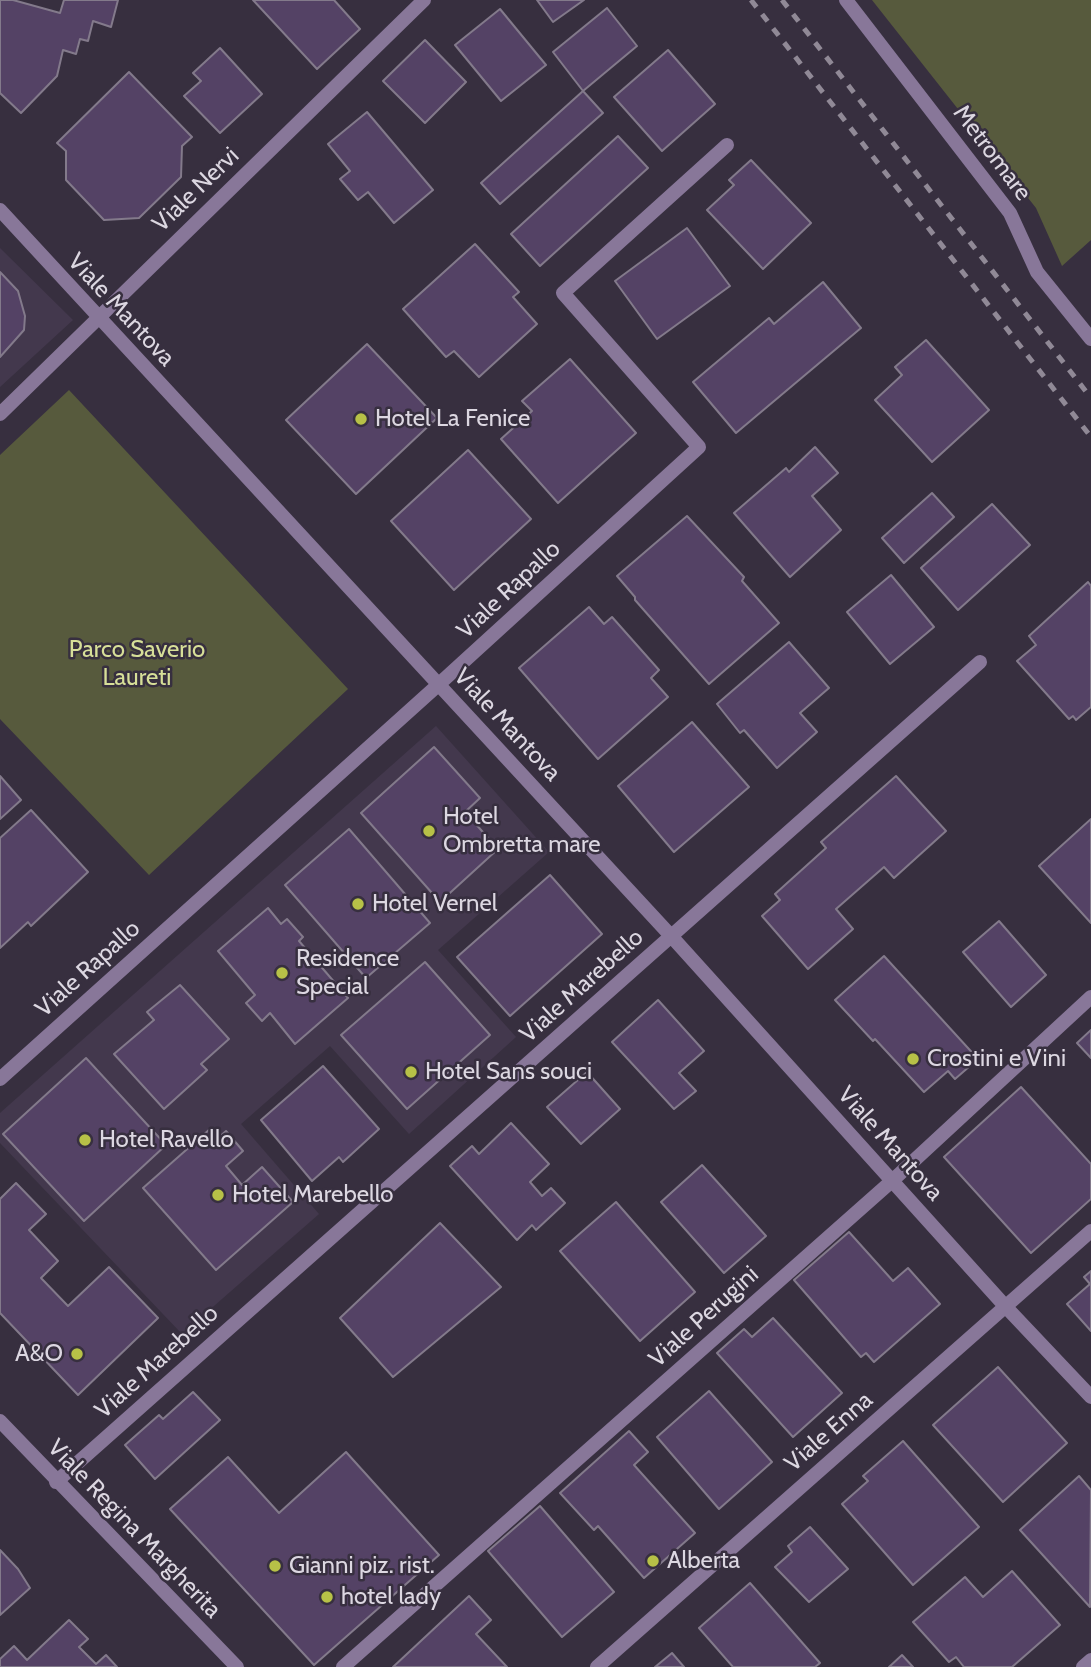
<!DOCTYPE html>
<html>
<head>
<meta charset="utf-8">
<style>
	body { margin:0 }
	canvas { display:block; background:#372f3f }
</style>
</head>
<body>
<canvas width="1091" height="1667"></canvas>
<script>
const g = document.querySelector('canvas').getContext('2d');
g.lineJoin = 'round';
function fill(path, color) {
  g.fillStyle = color;
  g.fill(path, 'evenodd');
}
function strokePath(path, color, width, dash) {
  g.strokeStyle = color;
  g.lineWidth = width;
  g.lineCap = dash ? 'butt' : 'round';
  g.setLineDash(dash || []);
  g.stroke(path);
}
function drawText(font, color, halo, rows, align = 'center') {
  g.font = font + ' Cabin,sans-serif';
  g.lineWidth = 5;
  g.setLineDash([]);
  g.textBaseline = 'middle';
  g.strokeStyle = halo;
  g.fillStyle = color;
  for (const [text, x, y, turn = 0] of rows) {
    g.save();
    g.translate(x, y);
    g.rotate((+turn || 0) * Math.PI / 180);
    g.textAlign = isNaN(turn) ? turn : align;
    if (halo) g.strokeText(text, 0, 0);
    g.fillText(text, 0, 0);
    g.restore();
  }
}
fill(new Path2D(`
	M0 248 73 320 0 387Z
	M436 726 549 852 438 950 516 1037 409 1134 330 1046 241 1124 319 1214 182 1334 0 1143V1113Z`), '#43384d');
fill(new Path2D(`
	M872 0H1091V240L1062 266 1036 208Z
	M69 390 348 689 149 875 0 719V455Z`), '#575a3d');
const building = new Path2D(`
	M0 0H13L60 13 64 0H118L111 27 93 21 88 41 80 39 76 54 63 50 57 76 21 113 0 93Z
	M253 0H334L360 29 317 69Z
	M537 0H584L553 22Z
	M607 8 637 46 583 91 553 52Z
	M500 9 546 65 501 101 455 45Z
	M425 40 466 82 425 123 383 81Z
	M220 48 262 94 220 133 184 96 201 81 193 73Z
	M668 50 715 104 662 151 614 97Z
	M129 72 192 137 182 146 181 177 139 218 104 220 66 180V151L57 143Z
	M583 91 603 113 500 204 481 183Z
	M367 112 433 190 394 223 368 192 358 200 340 179 350 171 328 144Z
	M618 136 648 168 540 266 511 234Z
	M751 160 811 223 763 269 707 210 734 185 729 180Z
	M687 228 730 286 657 339 615 281Z
	M475 244 519 292 513 297 537 324 479 377 454 351 446 357 403 309Z
	M0 272 18 291 25 316 24 330 0 357Z
	M823 282 861 328 736 433 693 382 769 318 774 324Z
	M926 340 989 410 932 462 875 400 902 375 895 367Z
	M367 344 437 418 356 494 286 420Z
	M570 359 636 433 558 503 501 439 532 411 522 401Z
	M815 447 838 473 812 496 841 530 790 577 734 513 786 468 789 472Z
	M468 450 531 519 454 590 391 521Z
	M932 493 954 517 904 563 882 538Z
	M992 504 1030 545 958 610 921 568Z
	M687 516 744 577 742 581 779 623 709 684 635 600V597L617 576Z
	M891 575 934 627 890 664 847 612Z
	M1088 582 1091 586V707L1076 720 1073 716 1069 719 1017 661 1036 645 1029 636Z
	M589 607 604 624 612 617 659 670 651 678 668 697 598 759 519 668Z
	M789 642 829 688 800 713 817 732 777 768 744 730 740 733 717 704Z
	M692 722 749 787 674 852 618 786Z
	M434 747 480 798 465 812 498 849 440 902 361 813Z
	M0 776 21 800 0 819Z
	M896 776 946 831 894 878 884 867 836 909 853 929 808 969 762 916 780 900 775 894 826 848 821 842Z
	M31 810 88 872 31 926 28 922 0 948V838Z
	M1091 819V923L1039 866Z
	M349 829 430 923 366 978 285 885Z
	M550 875 602 934 510 1016 457 957Z
	M268 908 281 924 287 919 303 937 299 941 348 998 295 1044 270 1013 262 1021 246 1003 255 995 218 951Z
	M999 921 1046 975 1011 1007 963 952Z
	M884 956 978 1059 955 1079 948 1071 924 1092 875 1039 873 1041 835 1000Z
	M425 962 490 1035 407 1109 341 1035Z
	M180 985 229 1039 201 1064 207 1070 164 1109 114 1054 154 1020 147 1012Z
	M658 1000 704 1051 679 1073 696 1091 674 1109 612 1042Z
	M1091 1030V1058L1077 1043Z
	M86 1058 166 1145 84 1221 3 1134Z
	M323 1066 379 1129 343 1162 339 1157 312 1181 261 1120Z
	M587 1072 620 1109 581 1144 547 1107Z
	M1021 1087 1091 1164V1199L1031 1253 944 1157Z
	M511 1123 549 1164 530 1182 542 1196 551 1188 565 1203 536 1230 532 1225 517 1240 450 1166 472 1146 479 1154Z
	M210 1129 218 1138 226 1131 243 1151 226 1166 242 1185 262 1167 293 1202 216 1270 143 1188Z
	M702 1165 766 1236 724 1273 661 1202Z
	M16 1183 46 1214 29 1230 58 1261 41 1278 68 1306 109 1267 158 1318 78 1395 0 1313V1199Z
	M616 1202 695 1292 640 1341 560 1251Z
	M440 1223 501 1287 393 1377 340 1318Z
	M849 1232 893 1281 908 1268 940 1304 874 1362 866 1353 861 1357 794 1280Z
	M1091 1271V1331L1067 1304 1090 1284 1084 1277Z
	M773 1318 842 1393 793 1437 717 1353 744 1329 752 1337Z
	M998 1367 1067 1443 1003 1502 933 1425Z
	M709 1391 772 1462 719 1509 657 1437Z
	M193 1392 220 1420 155 1479 125 1445 159 1415 163 1419Z
	M629 1431 648 1452 634 1465 695 1533 644 1578 598 1526 594 1530 560 1493Z
	M903 1441 979 1527 913 1585 842 1504 868 1481 863 1476Z
	M346 1452 439 1555 314 1665 170 1509 228 1457 279 1513Z
	M1079 1476 1091 1490 1090 1607 1020 1530Z
	M540 1506 614 1592 562 1637 488 1551Z
	M810 1527 848 1569 809 1602 775 1567 792 1552 788 1546Z
	M0 1550 18 1569 30 1588 0 1615Z
	M1012 1571 1060 1625 1012 1667H964L956 1657 949 1662 913 1622 965 1577 983 1597Z
	M750 1583 820 1663 815 1667H733L699 1628Z
	M469 1596 491 1620 476 1634 507 1667H393Z
	M69 1620 88 1639 79 1647 96 1664 106 1655 117 1667H0V1659L14 1646 27 1660Z
	M672 1653 684 1667H655Z
	M902 1655 913 1667H889Z`);
fill(building, '#544265');
strokePath(building, '#837a8b', 2);
strokePath(new Path2D(`
	M846 0 1010 213 1037 272 1091 339`), '#879', 14);
strokePath(new Path2D(`
	M0 210 672 937 1005 1306 1091 1397
	M0 414 424 0
	M0 1079 438 685 699 447 563 293 727 145
	M56 1482 980 662
	M343 1667 893 1180 1091 997
	M597 1667 1091 1231
	M1083 1667 1091 1660`), '#879', 14);
strokePath(new Path2D(`
	M0 1421 237 1667`), '#879', 14);
strokePath(new Path2D(`
	M751 0 1091 437
	M782 0 1091 398`), '#908996', 5, [9, 9]);
for (const [x, y, r, color] of [
	[361,419,7,"#b7c147"],
	[429,831,7,"#b7c147"],
	[358,904,7,"#b7c147"],
	[282,973,7,"#b7c147"],
	[913,1059,7,"#b7c147"],
	[411,1072,7,"#b7c147"],
	[85,1140,7,"#b7c147"],
	[218,1195,7,"#b7c147"],
	[77,1354,7,"#b7c147"],
	[653,1561,7,"#b7c147"],
	[275,1566,7,"#b7c147"],
	[327,1597,7,"#b7c147"]
]) {
  const dot = new Path2D();
  dot.arc(x, y, r, 0, 2 * Math.PI);
  g.fillStyle = color;
  g.fill(dot);
  strokePath(dot, '#372f3f', 2.5);
}
drawText('24px', '#dcd7e1', '#372f3f', [
	["Metromare",992,153,53],
	["Viale Nervi",196,190,-44],
	["Viale Mantova",121,310,47],
	["Viale Rapallo",509,590,-43],
	["Viale Mantova",507,725,47],
	["Viale Rapallo",88,969,-42],
	["Viale Marebello",582,986,-42],
	["Viale Mantova",890,1144,48],
	["Viale Perugini",704,1317,-42],
	["Viale Marebello",157,1362,-42],
	["Viale Enna",829,1432,-41],
	["Viale Regina Margherita",134,1529,46]
]);
drawText('24px', '#dcd7e1', '#372f3f', [
	["Hotel La Fenice",375,419],
	["Hotel",443,817],
	["Ombretta mare",443,845],
	["Hotel Vernel",372,904],
	["Residence",296,959],
	["Special",296,987],
	["Crostini e Vini",927,1059],
	["Hotel Sans souci",425,1072],
	["Hotel Ravello",99,1140],
	["Hotel Marebello",232,1195],
	["A&O",63,1354,"right"],
	["Alberta",667,1561],
	["Gianni piz. rist.",289,1566],
	["hotel lady",341,1597]
], 'left');
drawText('24px', '#d7df98', '#372f3f', [
	["Parco Saverio",137,650],
	["Laureti",137,678]
]);
</script>
</body>
</html>
